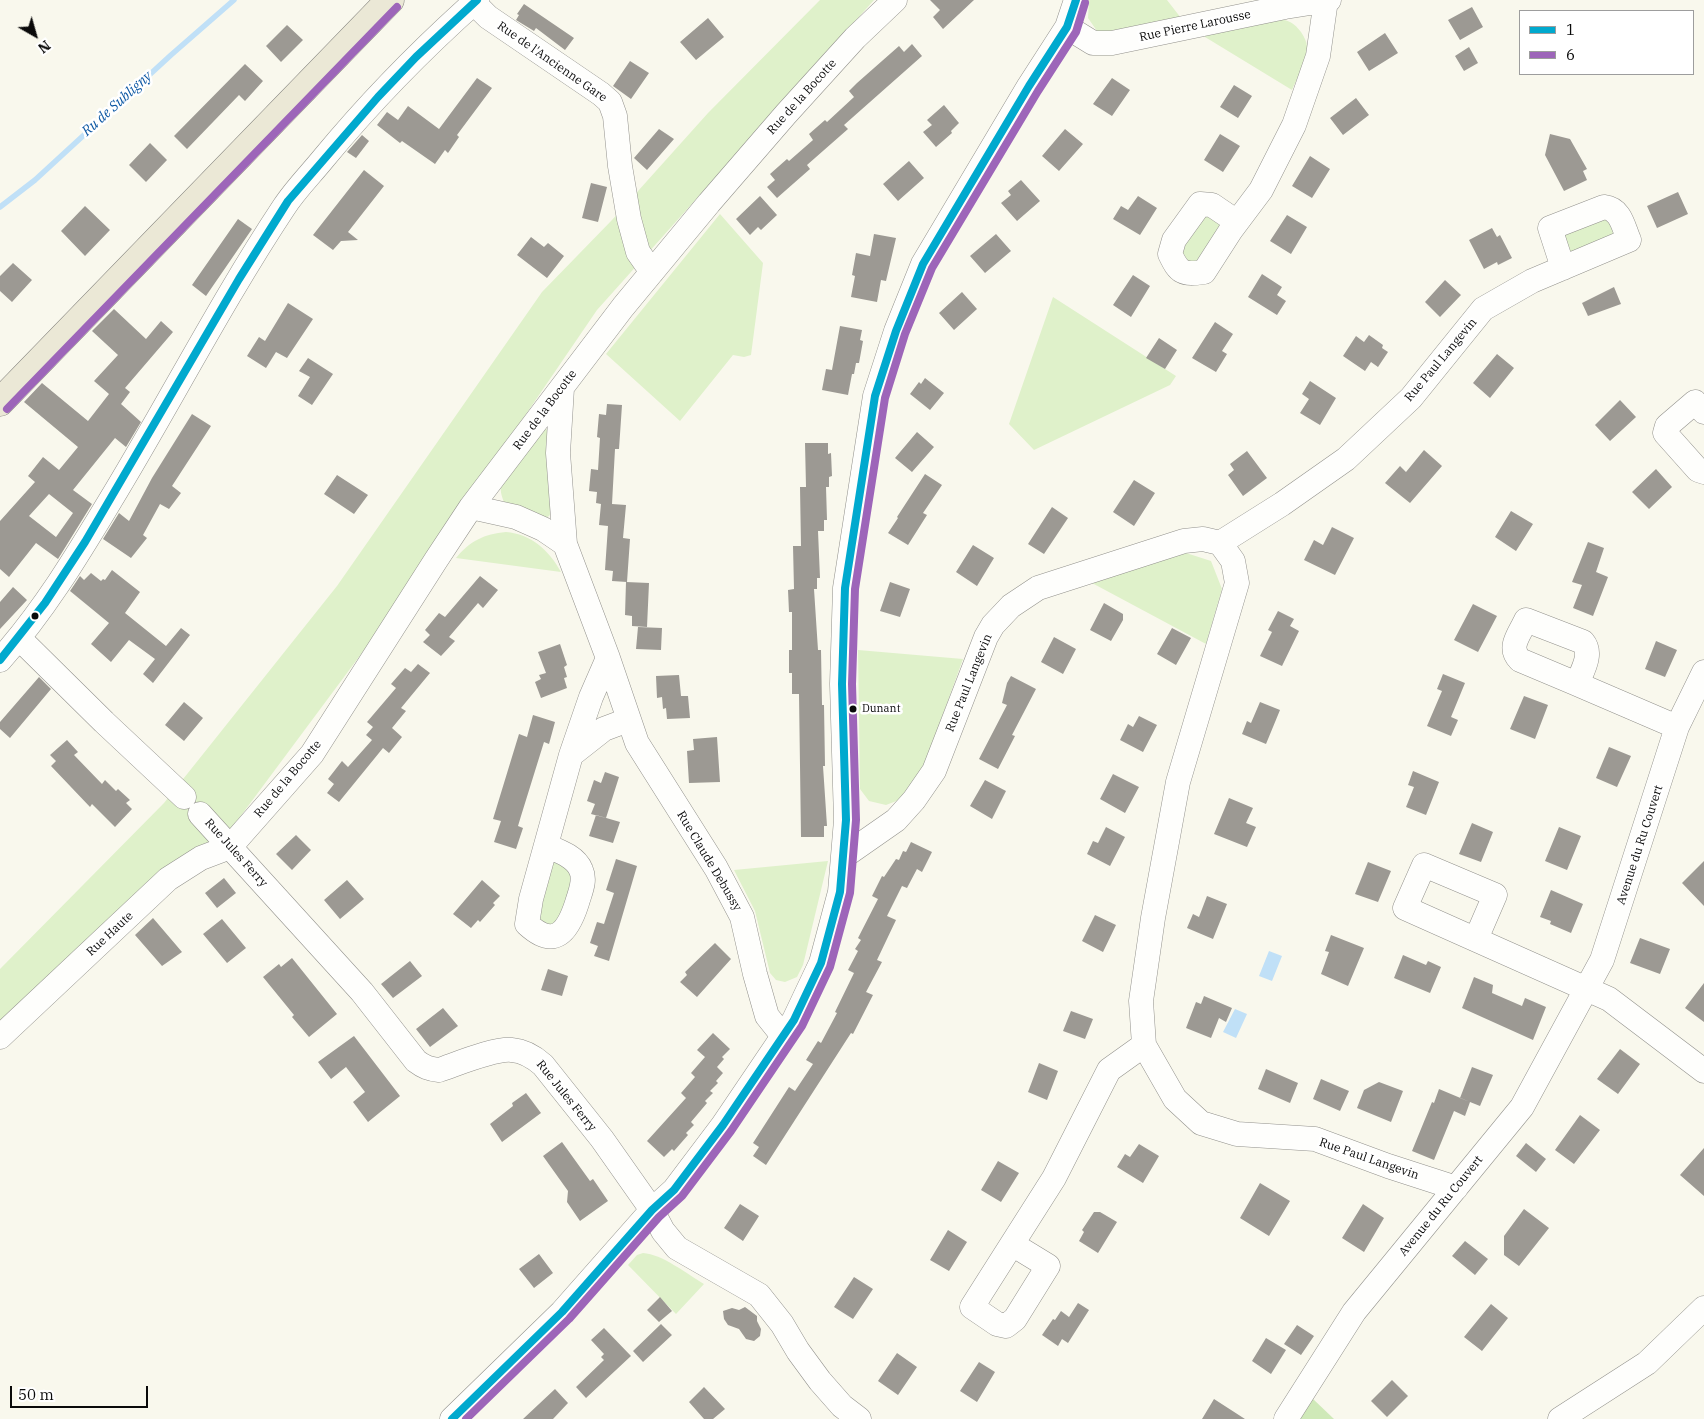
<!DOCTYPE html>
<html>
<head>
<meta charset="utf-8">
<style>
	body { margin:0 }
	#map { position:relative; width:1704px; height:1419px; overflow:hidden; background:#f9f8ed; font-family:"IBM Plex Serif",serif }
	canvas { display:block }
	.legend { position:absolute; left:1519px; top:10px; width:175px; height:65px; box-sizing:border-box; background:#fff; border:1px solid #9d9d9d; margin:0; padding:6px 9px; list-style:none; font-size:15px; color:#0a0a0a }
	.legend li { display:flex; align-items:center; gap:10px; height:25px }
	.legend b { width:25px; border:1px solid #9d9d9d }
	.north { position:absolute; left:10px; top:10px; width:50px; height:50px; -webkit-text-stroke:4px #fff; paint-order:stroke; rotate:142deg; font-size:14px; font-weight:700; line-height:20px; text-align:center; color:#0a0a0a }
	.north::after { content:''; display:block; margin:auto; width:18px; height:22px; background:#0a0a0a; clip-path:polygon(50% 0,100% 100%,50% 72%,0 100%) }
	.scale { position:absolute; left:10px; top:1386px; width:138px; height:22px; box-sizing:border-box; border:2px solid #0a0a0a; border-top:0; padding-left:6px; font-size:15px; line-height:18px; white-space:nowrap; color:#0a0a0a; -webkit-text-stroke:4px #fff; paint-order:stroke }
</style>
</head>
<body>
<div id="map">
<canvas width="1704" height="1419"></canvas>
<ul class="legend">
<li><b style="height:6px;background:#00a9ce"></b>1</li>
<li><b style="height:6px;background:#9d65b9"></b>6</li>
</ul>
<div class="north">N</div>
<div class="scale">50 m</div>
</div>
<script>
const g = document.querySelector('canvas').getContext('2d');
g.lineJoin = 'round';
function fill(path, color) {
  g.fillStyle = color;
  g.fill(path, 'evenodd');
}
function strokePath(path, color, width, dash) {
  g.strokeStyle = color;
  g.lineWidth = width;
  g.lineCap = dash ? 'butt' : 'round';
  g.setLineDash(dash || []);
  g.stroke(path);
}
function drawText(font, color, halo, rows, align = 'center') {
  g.font = font + ' "IBM Plex Serif",serif';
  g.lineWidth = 5;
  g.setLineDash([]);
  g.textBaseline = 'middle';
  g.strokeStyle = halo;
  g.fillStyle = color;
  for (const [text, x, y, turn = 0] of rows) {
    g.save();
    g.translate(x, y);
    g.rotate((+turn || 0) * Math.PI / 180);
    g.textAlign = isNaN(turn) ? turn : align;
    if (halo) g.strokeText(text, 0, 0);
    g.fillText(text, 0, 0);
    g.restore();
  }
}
fill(new Path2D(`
	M820 0H874L597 310 376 634 231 829 0 1039V969L164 803 337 586 542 292 612 220 708 113Z
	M1089 0H1167L1181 18 1117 32 1097 31 1088 18Z
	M1278 19C1289 20 1294 23 1301 32 1316 53 1301 69 1292 90L1205 37V33Z
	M720 214 763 263 751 355 744 357 733 355 680 421 606 354Z
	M1210 215 1220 224 1221 232 1205 258 1188 265 1178 247 1195 219Z
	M1598 216C1609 220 1612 223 1613 234L1574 256 1566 253 1561 236Z
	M1053 297 1176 376 1170 385 1034 450 1009 424Z
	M545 429 550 430 553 510 549 516 544 519 505 504C501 496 500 490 501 481Z
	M506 532C531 534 549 550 561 572L456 558C470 541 484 534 506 532Z
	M1183 552 1211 561 1222 589 1206 644 1092 583Z
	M858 650 963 659 925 764 899 800 886 805 869 801 860 789Z
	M557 861 575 874 562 922 551 929 535 919 550 863Z
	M828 861 803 965 797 977 785 982 776 980 770 973 755 911 734 870Z
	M643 1253C662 1254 687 1274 704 1284L676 1314 628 1265 637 1255Z`), '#dff1ca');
fill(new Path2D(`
	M1312 1398 1334 1419H1300Z`), '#cfe9b8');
fill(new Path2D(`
	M1269 951 1282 956 1272 981 1259 976Z
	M1235 1009 1247 1014 1236 1038 1223 1032Z`), '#c0e0f7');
strokePath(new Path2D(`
	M0 207 35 180 171 55 234 0`), '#c0e0f7', 5.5);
fill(new Path2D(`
	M930 0H974L943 29 933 17 940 10Z
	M524 4 574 38 565 50 536 28 534 31 516 20 519 15 517 14Z
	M1472 7 1483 27 1460 40 1448 20Z
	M708 18 724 37 696 60 680 42Z
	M287 25 303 40 281 62 266 46Z
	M1385 33 1398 53 1369 71 1357 52Z
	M912 44 922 56 844 125 848 129 807 165 810 169 777 198 767 187 775 180 770 174 787 159 789 161 813 140 809 134 825 120 827 122 854 97 849 91 857 83 899 46 904 52Z
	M1469 47 1478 63 1464 71 1455 56Z
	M630 61 649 73 631 99 613 86Z
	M245 64 263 81 245 101 239 95 187 149 174 136Z
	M477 78 492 88 457 135 459 137 448 153 445 150 435 164 402 141 400 143 377 125 387 112 398 120 408 106 439 129Z
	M1112 78 1130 90 1112 116 1093 104Z
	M1234 85 1252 96 1238 118 1220 107Z
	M1356 98 1369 115 1343 135 1330 118Z
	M944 105 959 123 951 131 952 133 936 147 923 132 932 125 927 120Z
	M659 129 674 139 647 170 634 158Z
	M1065 129 1083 144 1059 171 1042 156Z
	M1220 134 1240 146 1223 172 1204 160Z
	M1550 134 1570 139 1587 169 1583 171 1587 180 1564 191 1545 155Z
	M362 135 369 141 356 158 347 152Z
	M150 143 167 160 146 182 129 165Z
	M1310 156 1330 169 1312 198 1292 186Z
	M909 161 924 178 898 201 883 184Z
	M364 170 384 186 348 232 358 240 341 241 333 250 313 235Z
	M1021 180 1040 201 1017 221 1001 203 1011 195 1008 191Z
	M591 183 607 187 598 222 582 218Z
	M1678 192 1688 214 1657 228 1647 206Z
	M760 196 777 215 761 230 758 227 750 235 736 219Z
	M1138 196 1157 208 1140 235 1113 219 1121 206 1128 210Z
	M85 206 110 230 85 256 61 231Z
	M1287 215 1307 227 1291 254 1270 241Z
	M238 219 252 229 206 296 192 285Z
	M1492 228 1497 237 1500 235 1512 258 1498 265 1497 262 1484 269 1469 240Z
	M874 234 896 238 886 281 881 280 877 302 851 297 855 276 852 275 856 253 870 256Z
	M996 234 1011 251 985 273 970 256Z
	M531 237 544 247 548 243 564 256 547 278 517 255Z
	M13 263 32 280 12 302 0 291V276Z
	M1262 274 1282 287 1277 295 1286 301 1277 315 1248 297Z
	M1133 275 1150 286 1131 317 1113 305Z
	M1445 280 1461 295 1440 317 1425 302Z
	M1614 287 1621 304 1588 316 1582 303Z
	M962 292 977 309 954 330 939 313Z
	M288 303 313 319 287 358 276 352 266 368 247 356 259 337 265 341Z
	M114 309 146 339 161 321 173 332 125 388 130 392 121 404 141 422 126 447 115 438 73 490 92 504 58 559 36 543 9 577 0 569V521L35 482 28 476 43 457 59 470 78 447 24 402 42 383 88 421 109 394 94 381 118 355 92 331ZM49 494 73 513 56 537 29 516Z
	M1215 322 1233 334 1222 351 1227 354 1216 372 1192 358Z
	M840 326 862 330 860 340 863 341 859 363H856L854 374H852L848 395 822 390 826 369 832 370Z
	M1369 335 1383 345 1382 348 1388 352 1378 367 1371 362 1365 371 1343 356 1356 336 1364 342Z
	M1159 338 1177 350 1165 369 1146 358Z
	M1497 354 1514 368 1490 398 1473 383Z
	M308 358 333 374 312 405 298 396 310 377 299 371Z
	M925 378 944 393 930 410 910 394 919 382 921 384Z
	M1310 381 1336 398 1320 425 1300 413 1309 399 1302 394Z
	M1620 400 1636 417 1610 441 1595 425Z
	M607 404 622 405 619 449H615L612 504 626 505 623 538 630 539 627 582 612 581 613 571 605 570 608 526 599 525 601 504 596 503 597 492 589 491 591 469 598 470 600 438 597 437 599 414 606 415Z
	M192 414 211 426 172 486 181 493 169 509 160 504 143 535 147 538 131 558 103 539 119 513 129 521 152 478Z
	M917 432 934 447 912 472 895 458Z
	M805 443H828V454L831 453 832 476 829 477V487H826L827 520H824V531H818L820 578H817V589H814L818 650H821L822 705H824L825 766H823L827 826H824V837H801L799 694H792V673H789V650H792V612H789L788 590 794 589 793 546H801L800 487H806Z
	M1424 450 1442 466 1410 503 1385 483 1400 466 1406 472Z
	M1247 451 1267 478 1243 496 1228 475 1234 470 1230 464Z
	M1656 469 1672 487 1649 509 1632 492Z
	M925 474 942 485 923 513 927 515 908 545 888 533 898 518 897 517Z
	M337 475 368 495 354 514 324 494Z
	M1134 480 1155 493 1134 526 1113 512Z
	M1052 507 1068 518 1044 554 1028 544Z
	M1511 511 1533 524 1516 551 1495 537Z
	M1332 527 1354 538 1335 575 1304 560 1314 540 1323 545Z
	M1588 542 1604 548 1596 572 1608 577 1593 616 1573 608 1582 585 1572 582Z
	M973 545 994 558 977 586 956 572Z
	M112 570 140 592 125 613 166 646 181 628 190 635 153 683 143 674 155 659 129 640 111 662 91 644 109 623 70 591 80 576 84 580 91 573 101 581 103 579 105 580Z
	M480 576 498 590 483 608 478 603 449 637 455 641 441 656 423 642 430 635 425 630 439 613 445 617Z
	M626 582 649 583 647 627 632 626V616L625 615Z
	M890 582 910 589 900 617 880 611Z
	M13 587 27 600 0 629V602Z
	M1104 603 1123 614V620L1111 641 1090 630Z
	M1473 604 1497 616 1478 652 1454 640Z
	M1278 611 1294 619 1290 626 1299 631 1282 666 1260 656 1272 632 1268 630Z
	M638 627 662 628 661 650 636 649Z
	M1172 628 1191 638 1176 665 1157 654Z
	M1054 637 1076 649 1063 674 1041 662Z
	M1656 641 1677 650 1665 677 1645 669Z
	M560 644 567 665 564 667 567 677 564 678 567 688 541 698 535 682 541 679 539 675 546 673 538 652Z
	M418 664 430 673 401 708 406 711 392 728 402 737 389 753 383 748 339 802 327 793 334 784 328 779 342 761 348 767 372 740 366 735 373 727 367 722 396 688 391 684 405 668 411 672Z
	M1443 674 1465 683 1451 717 1458 720 1451 736 1427 726 1442 691 1437 689Z
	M679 675 681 696H688L690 718 667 719 666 708 663 709 662 697 657 698 656 676Z
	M1011 676 1036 689 1012 735 1015 736 998 769 979 759 1007 705 1002 703 1007 683Z
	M39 677 51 689 10 738 0 729V722Z
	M1524 696 1548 705 1535 739 1510 729Z
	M184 702 203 718 184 741 165 725Z
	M1260 702 1280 710 1266 744 1242 734 1247 721 1251 723Z
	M533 715 555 722 549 744 544 742 521 816 518 826 523 828 516 849 494 842 501 821 493 819 519 734 527 737Z
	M1139 716 1157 725 1143 752 1120 740 1128 724 1133 727Z
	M717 737 720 782 689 783 687 751 694 750 693 739Z
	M67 740 78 752 74 755 102 784 105 780 116 791 118 789 130 800 126 803 132 809 115 827 92 804 90 807 51 766 56 761 50 755Z
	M1609 747 1631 756 1617 787 1596 778Z
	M1413 771 1439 782 1426 815 1406 807 1414 787 1408 785Z
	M605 772 619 777 606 818 591 814 595 804 587 801 594 780 601 783Z
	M1113 774 1139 787 1125 813 1100 799Z
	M985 780 1006 791 992 819 970 806Z
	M1229 798 1253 808 1246 823 1256 827 1247 847 1214 834Z
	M596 815 620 822 613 843 589 836Z
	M1472 823 1493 832 1481 862 1459 854Z
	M1106 827 1125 837 1110 866 1087 854 1093 841 1098 843Z
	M1559 827 1581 836 1567 870 1545 861Z
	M296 835 311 850 292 870 276 854Z
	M911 842 932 852 922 872 917 869 907 888 902 886 887 916 896 920 877 960 882 962 866 992 873 995 853 1034 851 1033 766 1165 753 1156 759 1147 753 1143 789 1087 795 1091 813 1064 806 1060 818 1041 821 1043 837 1013 835 1012 854 973 848 970 858 951 855 949 861 940 858 938 878 899 872 896 882 876 884 877 896 859 899 860 903 851 906 852Z
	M616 859 637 866 609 961 594 956 598 946 590 943 597 922 604 924 614 893 606 890Z
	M1704 861V906L1682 883Z
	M1368 862 1391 871 1378 902 1355 894Z
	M224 878 236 893 217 908 205 893Z
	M347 880 364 899 340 919 324 900Z
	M482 880 500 896 493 903 495 905 480 922 478 920 471 928 453 914Z
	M1551 890 1583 904 1571 933 1550 924 1551 921 1540 917Z
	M1207 896 1227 904 1213 939 1187 928 1193 914 1199 917Z
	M1095 915 1116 925 1103 952 1082 941Z
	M153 918 182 952 162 966 135 935Z
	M222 919 246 948 227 963 203 934Z
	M1331 935 1364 948 1348 986 1321 974 1329 952 1325 951Z
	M1640 938 1670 949 1660 974 1630 963Z
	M715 943 731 959 697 997 680 982 687 975 685 972Z
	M1403 955 1426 965 1428 961 1441 967 1430 993 1394 978Z
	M292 958 337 1014 309 1037 292 1017 294 1015 263 977 279 964 281 967Z
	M410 961 422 976 393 998 381 984Z
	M548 969 568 976 562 996 541 990Z
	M1474 977 1493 985 1492 993 1522 1006 1525 998 1546 1007 1533 1040 1462 1008Z
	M1704 983V1022L1685 1008Z
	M1204 996 1232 1008 1226 1022 1219 1018 1211 1038 1186 1028 1196 1002 1201 1004Z
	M443 1008 458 1026 430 1047 416 1029Z
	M1071 1011 1093 1019 1085 1039 1063 1031Z
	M713 1033 730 1049 722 1057 724 1059 717 1067 723 1073 716 1081 718 1083 710 1091 713 1093 705 1101 707 1103 691 1122 694 1125 686 1133 688 1135 674 1151 672 1149 664 1157 647 1141 686 1098 681 1093 695 1077 691 1073 705 1057 697 1050Z
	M354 1036 400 1096 368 1122 353 1102 365 1092 346 1067 331 1079 318 1062Z
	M1620 1049 1640 1064 1618 1094 1597 1079Z
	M1039 1063 1058 1071 1047 1100 1028 1092Z
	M1472 1067 1493 1075 1480 1106 1460 1098Z
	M1266 1069 1298 1083 1290 1103 1258 1089Z
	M1321 1079 1349 1091 1340 1111 1313 1099Z
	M1379 1082 1403 1091 1391 1122 1357 1108 1364 1090Z
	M1439 1089 1470 1102 1465 1116 1454 1111 1434 1160 1412 1151 1432 1102 1434 1103Z
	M526 1093 541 1113 502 1142 490 1124 513 1106 512 1103Z
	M1580 1115 1600 1130 1574 1164 1555 1150Z
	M562 1142 590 1181 593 1179 608 1201 580 1221 567 1202 568 1191 543 1156Z
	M1526 1143 1546 1159 1536 1172 1516 1156Z
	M1139 1144 1159 1156 1143 1183 1117 1167 1125 1154 1130 1157Z
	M1704 1148V1196L1680 1175Z
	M998 1161 1019 1173 1001 1202 981 1190Z
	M1260 1183 1290 1201 1269 1236 1240 1218Z
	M740 1204 759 1216 743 1241 724 1228Z
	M1363 1204 1384 1218 1364 1252 1342 1238Z
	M1524 1209 1549 1228 1519 1266 1504 1255V1236Z
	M1094 1212H1100L1117 1222 1098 1253 1079 1241 1084 1232 1082 1230Z
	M948 1230 967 1242 949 1271 930 1260Z
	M1465 1241 1488 1259 1475 1275 1452 1256Z
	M539 1254 553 1273 534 1288 519 1269Z
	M854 1277 873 1289 853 1319 834 1307Z
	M660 1297 672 1311 659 1322 647 1310Z
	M1078 1303 1089 1310 1068 1343 1062 1339 1058 1346 1042 1335 1053 1319 1055 1320 1061 1311 1069 1317Z
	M1491 1304 1508 1318 1482 1351 1464 1337Z
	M745 1307 757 1316V1321L761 1329 760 1336 754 1341 746 1339 739 1329 728 1325 724 1319 723 1311 732 1308 739 1310Z
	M661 1324 672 1335 643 1362 633 1351Z
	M1297 1325 1314 1336 1301 1355 1284 1344Z
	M604 1328 631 1356 586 1398 576 1387 604 1360 601 1357 604 1354 591 1340Z
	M1266 1338 1286 1350 1271 1374 1252 1361Z
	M897 1353 917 1367 898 1395 878 1381Z
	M979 1362 995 1372 977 1402 960 1391Z
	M1392 1380 1408 1396 1387 1417 1371 1401Z
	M704 1387 725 1409 713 1419H704L689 1402Z
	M555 1389 568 1403 553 1419H523Z
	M1214 1399 1245 1419H1202Z`), '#9c9993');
const minor = new Path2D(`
	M474 3 488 17 601 94 610 102 615 116 620 166 629 219 638 252 652 272
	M1067 27 1093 43H1112L1285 7 1329 0
	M1237 222 1212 205 1200 204 1174 240 1170 254C1179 273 1183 275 1204 272L1231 230 1261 190 1294 125 1318 56 1326 0
	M562 388 558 453 565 544 608 658 637 743 716 868 742 917 755 974 767 1016 783 1036
	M1704 412 1695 402 1667 426 1665 433 1698 470 1704 472
	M471 507 516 517 543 529 565 544
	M1220 543 1282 504 1346 459 1411 398 1483 309 1532 281 1629 240C1623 226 1621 209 1604 207L1550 228 1563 268
	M18 640 26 645 104 722 184 797
	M0 660C43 612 77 556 110 501 169 404 221 302 284 207 295 190 310 175 323 159 370 102 422 49 477 0
	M1577 684 1520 660C1507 647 1520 634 1526 620L1583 642C1593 654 1582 671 1577 684L1677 727
	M571 755 604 729 628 720
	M200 814 362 992 416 1061C424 1067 429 1069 439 1070 457 1064 495 1048 512 1050 524 1051 534 1057 543 1065L602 1139 652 1210 663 1231 677 1248 759 1295 782 1324 798 1351 820 1381 842 1406 859 1419
	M547 846C559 851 576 857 581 870 586 881 580 892 577 903 568 931 555 950 527 924L531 899 571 755 591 697 608 658
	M843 857 896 820 914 800 934 771 986 637 993 625 1011 606 1038 588 1184 541 1203 539 1220 543 1233 561 1237 583 1178 782 1153 918 1141 1001 1144 1045 1175 1099 1201 1123 1237 1134 1315 1139 1388 1166 1456 1188
	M1476 939 1495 895 1424 865 1405 908 1609 999 1704 1071
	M0 1037 168 879 201 858 230 847 312 754 436 560 471 507 623 307 709 203 786 114 855 38 895 0
	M1012 1244 1048 1266 1015 1319 1006 1326 997 1324 972 1307 1054 1178 1109 1070 1144 1045
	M452 1419 562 1312 652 1210 674 1190 723 1125 794 1020 821 963 840 892 846 820 842 684 845 588 875 396 896 331 923 264 1029 86 1067 27 1076 0
	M1286 1419 1354 1312 1522 1107 1602 960 1677 727 1704 672
	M1560 1419 1647 1363 1704 1308`);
const major = new Path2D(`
	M0 402 390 0`);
strokePath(minor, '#92918c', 25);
strokePath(major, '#7f7e7a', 29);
strokePath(minor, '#fefefc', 24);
strokePath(major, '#ebe8d6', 28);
strokePath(new Path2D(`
	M0 660 45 603 85 542 239 279 288 201 378 97 416 57 477 0
	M452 1419 562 1312 652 1210 674 1190 723 1125 794 1020 821 963 840 892 846 820 842 684 845 588 875 396 896 331 923 264 1029 86 1067 27 1076 0`), '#00a9ce', 8);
strokePath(new Path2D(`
	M7 409 397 7
	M466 1419 569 1319 659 1217 682 1196 731 1131 802 1026 830 967 850 893 856 820 852 684 855 589 885 398 905 334 932 268 1038 91 1076 32 1085 3`), '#9d65b9', 8);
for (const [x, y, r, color] of [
	[35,616,4.5,"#0a0a0a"],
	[853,709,4.5,"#0a0a0a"]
]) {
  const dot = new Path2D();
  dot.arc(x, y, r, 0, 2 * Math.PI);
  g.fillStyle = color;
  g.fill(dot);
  strokePath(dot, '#fff', 2);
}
drawText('11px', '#0a0a0a', '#fff', [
	["Dunant",862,709]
], 'left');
drawText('12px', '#0a0a0a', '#fff', [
	["Rue Pierre Larousse",1195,26,-12],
	["Rue de l'Ancienne Gare",552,62,35],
	["Rue de la Bocotte",802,97,-48],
	["Rue Paul Langevin",1441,360,-50],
	["Rue de la Bocotte",545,410,-53],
	["Rue Paul Langevin",969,683,-68],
	["Rue de la Bocotte",288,779,-50],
	["Avenue du Ru Couvert",1640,845,-72],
	["Rue Jules Ferry",236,853,48],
	["Rue Claude Debussy",709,861,59],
	["Rue Haute",110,934,-43],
	["Rue Jules Ferry",566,1096,51],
	["Rue Paul Langevin",1369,1159,19],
	["Avenue du Ru Couvert",1441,1206,-51]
]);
drawText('italic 14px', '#0c57a3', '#fff', [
	["Ru de Subligny",117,104,-42]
]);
</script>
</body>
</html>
